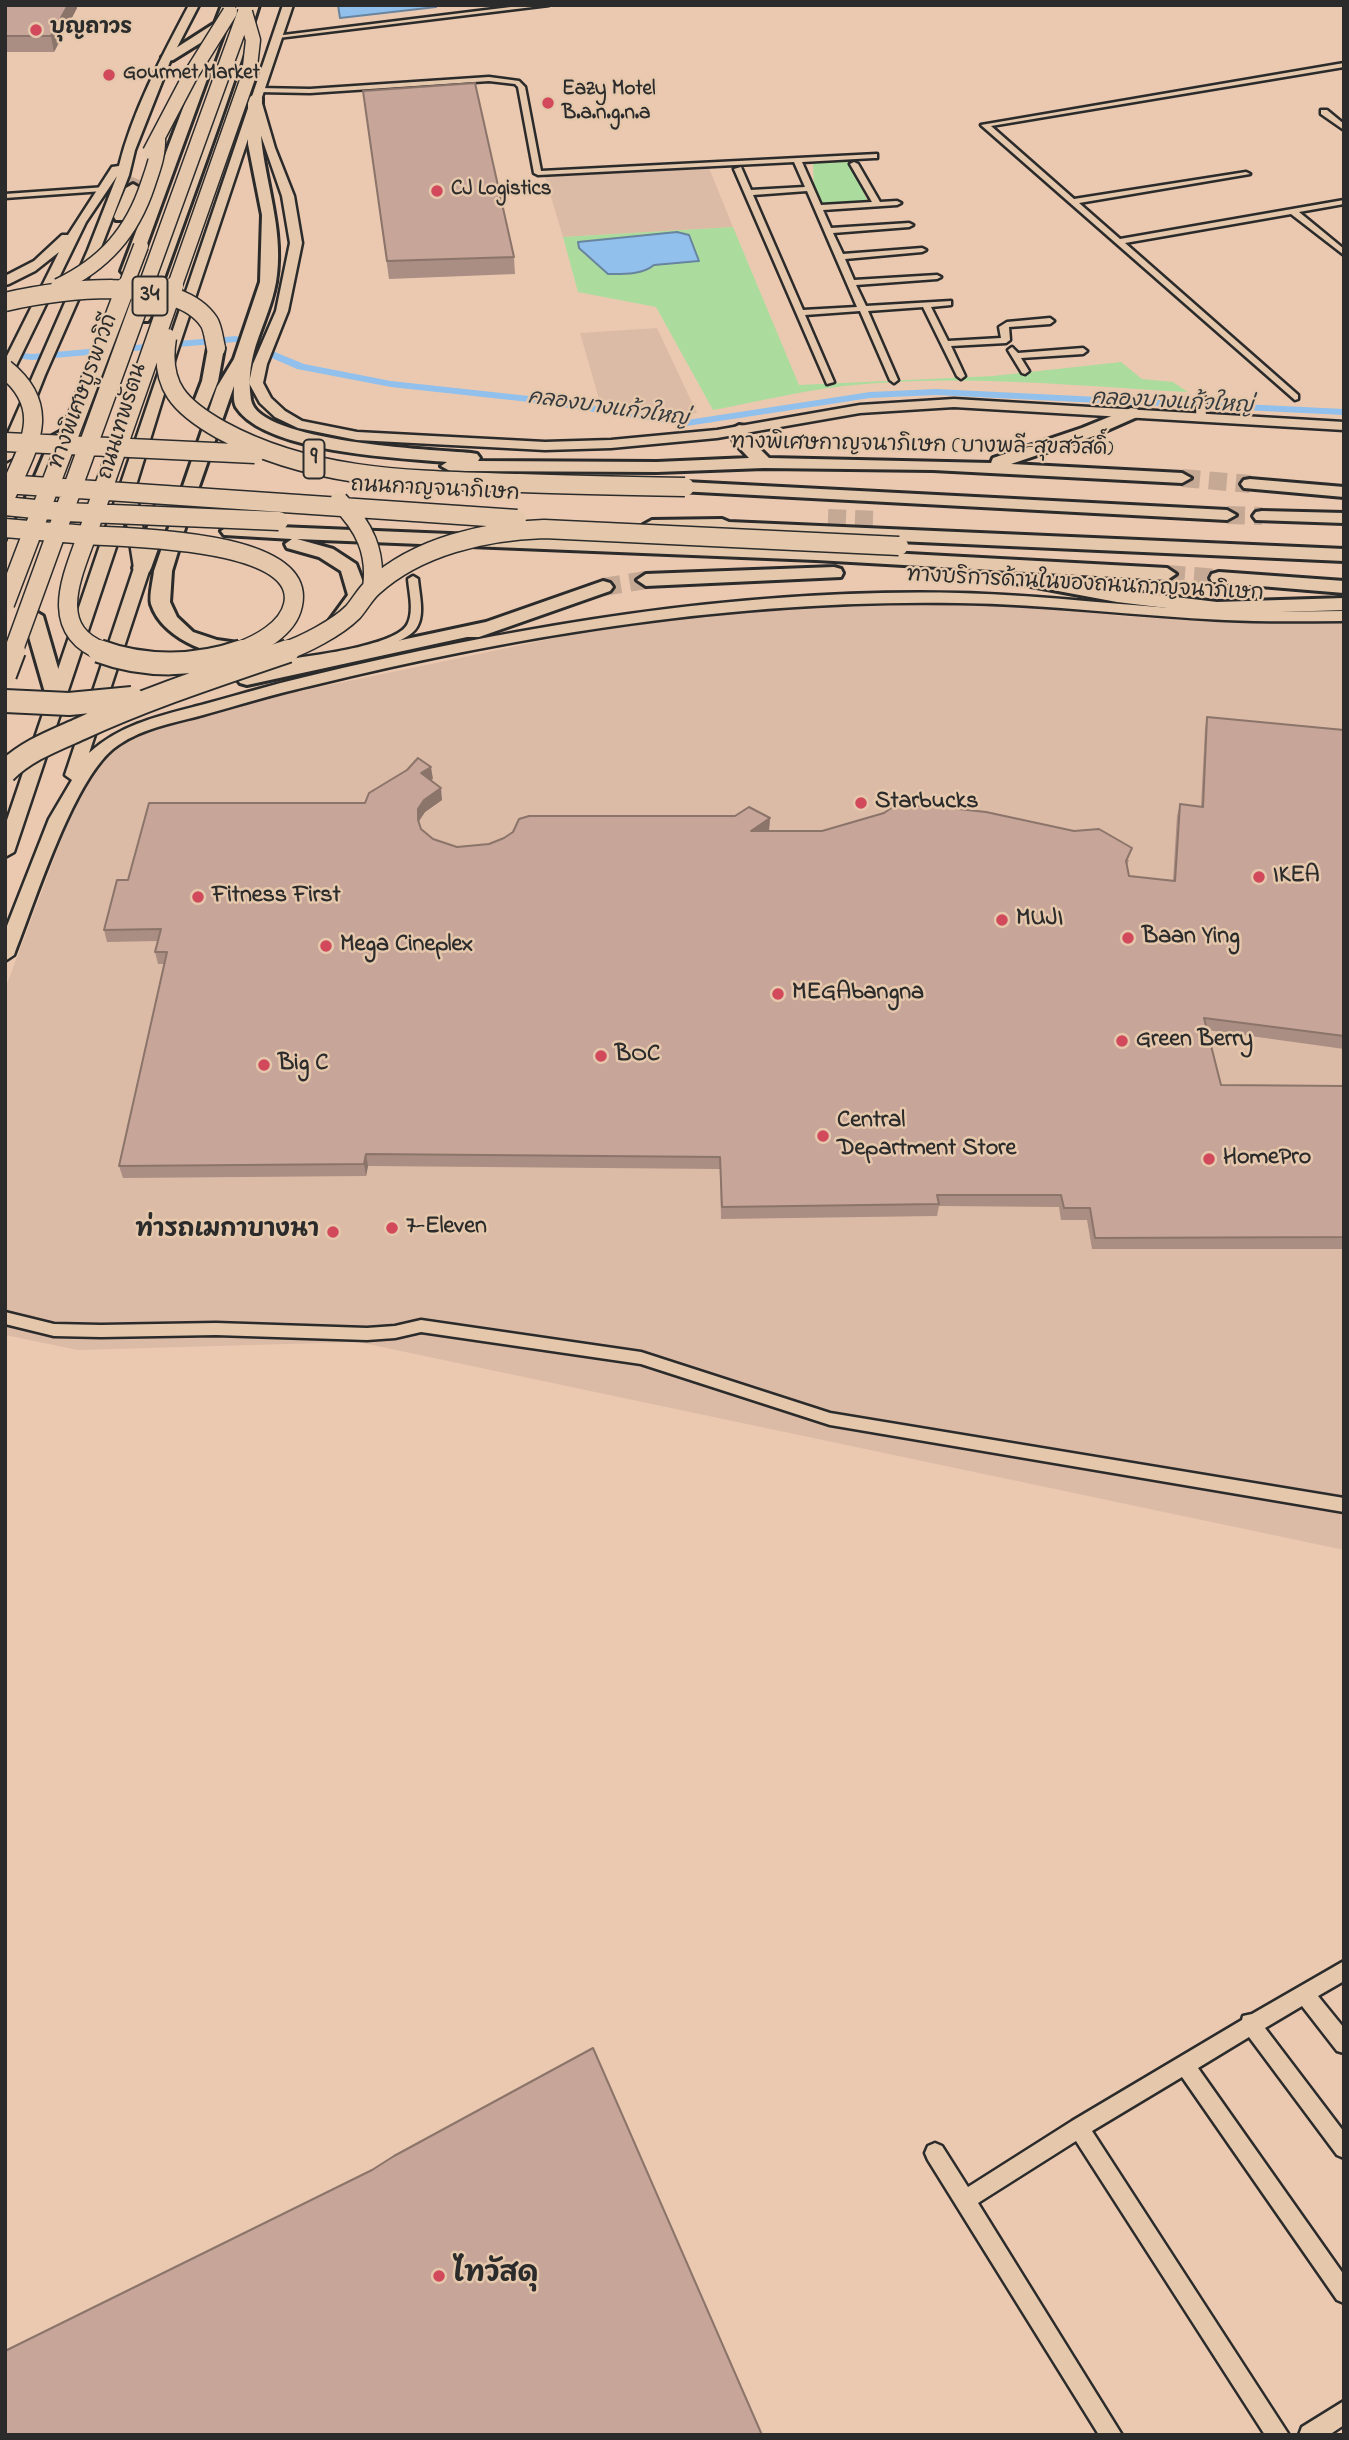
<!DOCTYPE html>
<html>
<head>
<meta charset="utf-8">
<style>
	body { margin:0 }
	#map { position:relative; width:1349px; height:2440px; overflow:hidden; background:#ebc9b0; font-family:"Indie Flower",sans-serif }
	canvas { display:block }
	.frame { position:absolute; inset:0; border:7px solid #2b2b2b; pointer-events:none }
</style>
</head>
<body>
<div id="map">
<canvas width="1349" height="2440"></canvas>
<div class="frame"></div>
</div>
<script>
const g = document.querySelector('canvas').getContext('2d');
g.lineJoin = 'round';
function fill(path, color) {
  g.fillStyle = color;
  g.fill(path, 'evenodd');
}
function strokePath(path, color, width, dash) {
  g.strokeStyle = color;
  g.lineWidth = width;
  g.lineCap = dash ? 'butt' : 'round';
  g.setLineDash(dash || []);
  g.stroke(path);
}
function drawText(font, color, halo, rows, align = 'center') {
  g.font = font + ' "Indie Flower","Playpen Sans Thai",sans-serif';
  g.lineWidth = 5;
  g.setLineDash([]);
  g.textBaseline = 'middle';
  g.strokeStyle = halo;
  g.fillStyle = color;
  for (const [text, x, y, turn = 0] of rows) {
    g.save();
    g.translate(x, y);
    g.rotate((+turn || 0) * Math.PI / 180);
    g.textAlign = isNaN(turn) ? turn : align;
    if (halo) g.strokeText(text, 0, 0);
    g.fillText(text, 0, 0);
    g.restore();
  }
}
fill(new Path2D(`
	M709 168 733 227 563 237 545 177Z
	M657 328 697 413 684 414 599 399 580 333Z
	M1008 603 1121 616 1236 623 1344 622V1550L358 1342 78 1350 5 1335V989L82 784 114 746 169 723 258 700 617 625 715 612 802 606Z`), '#dcbba6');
fill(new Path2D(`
	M849 162 868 202 823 206 814 187 813 163Z
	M733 227 799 385 993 376 1121 362 1142 379 1173 382 1188 392C1075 386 957 373 844 386 800 391 756 402 713 410L656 307 578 292 563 237ZM643 234 699 260 654 265 631 237Z`), '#abdc9d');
const water = new Path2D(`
	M338 5H435L436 7 340 18Z
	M677 232 689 235 699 261 654 265C642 275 623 274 608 274L579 248 578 242Z`);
fill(water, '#91c0ec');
strokePath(water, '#68849f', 2);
fill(new Path2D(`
	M236 336 304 364 391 381 529 396 687 420 870 392 936 389 1344 409V415L936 395 870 398 687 426 529 402 391 387 297 369 235 342 32 360 5 357V351L32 354Z`), '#91c0ec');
strokePath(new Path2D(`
	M133 188 137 179`), '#c5a995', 14, [14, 7]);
strokePath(new Path2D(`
	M1182 478 1250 484
	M1227 515 1262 516
	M828 518 879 520
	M1167 574 1219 578
	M603 587 646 580`), '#c5a995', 18, [18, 9]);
const street = new Path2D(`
	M527 5H549L278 38 275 36Z
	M1344 63V67L991 126 1074 199 1246 172 1250 174 1079 203 1120 239 1344 200V204L1299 212 1344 249V255L1291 214 1125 243 1298 395V399L1295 400 981 125Z
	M489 77 519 81 525 87 541 171 877 154V158H874L802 162 821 205 872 202 850 164 854 162 858 164 880 202 897 201 901 203 897 205 823 210 831 228 909 223 913 225 909 227 833 233 843 254 922 248 926 250 922 252 845 259 854 280 937 275 941 277 937 279 856 285 866 306 951 301V305L931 307 948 341 1001 338 999 327 1007 322 1050 318 1054 321 1050 324 1009 327 1010 340 1006 343 951 346 965 376 961 379 957 376 923 307 868 311 898 380 894 383 890 380 860 311 805 315 834 382 827 384 734 169 741 167 751 190 805 187 794 162 538 175 534 173 518 87 515 84 489 81 310 93 258 92 254 90 258 88 310 89ZM807 191 857 307 803 310 753 195Z
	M1321 110H1327L1344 124V130L1321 114Z
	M106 187V191H103L5 198V194Z
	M1012 347 1018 353 1083 348 1087 351 1083 354 1021 358 1029 371 1025 374 1022 373 1008 350Z
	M1201 394 1205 397 1206 417 1201 420 1196 417 1197 397Z
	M413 576 418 579C419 593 425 614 417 627 402 653 304 663 274 667L269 664 274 661C300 657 399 647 408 623 414 610 409 592 408 579Z
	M5 1312 54 1324 101 1325 216 1323 367 1328 395 1326 421 1320 641 1352 830 1413 1344 1498V1512L830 1425 641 1364 421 1332 395 1338 367 1340 216 1335 101 1337 54 1336 5 1324Z
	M1344 1961V1981L1318 1996 1344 2028V2053L1337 2051 1302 2006 1265 2028 1344 2132V2158L1337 2155 1249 2037 1198 2068 1344 2275V2303L1337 2300 1182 2077 1092 2131 1289 2435H1265L1076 2141 978 2203 1122 2435H1099L928 2160 925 2153 928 2146 935 2143 942 2146 968 2187 1072 2121 1242 2020 1243 2016 1252 2014Z
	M1344 2401V2425L1329 2435H1299L1302 2427Z`);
const secondary = new Path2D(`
	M189 5H199L171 59 135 150 129 175 100 250 45 375 12 458 5 462V440L88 250 117 176 86 222 12 374 5 378V360L59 252 35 271 9 284 5 285V276L34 261 62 235H68L112 167 119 166C133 110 162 56 189 5Z
	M283 5H293L261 100 275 148 294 196 302 243 288 311 267 364 263 383 271 398 285 411 302 421 357 432 545 442 611 440 717 430 860 405 954 399 1344 422V430L954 407 860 413 717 438 611 448 545 450 357 440 298 428 275 417 260 403 249 383 253 364 276 311 290 243 282 196 255 118 176 355 133 495 137 498 150 568 89 753C122 723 163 715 205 704 238 695 271 685 305 677 518 626 738 588 959 593 1049 595 1138 608 1228 611 1267 613 1305 611 1344 611V621C1304 621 1264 622 1225 620 1136 616 1047 604 958 603 739 599 522 634 310 686 274 694 239 705 203 715 173 723 138 729 113 749 72 783 35 902 14 955L5 961V931L49 819 72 780 65 775 134 568 126 517 14 852 5 857V826Z`);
const highway = new Path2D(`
	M222 5H234L137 271 129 276 124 274 121 271 210 37 173 60 168 61 162 57 215 23Z
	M247 5H259C226 111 186 214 150 318L148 321H136L134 318C172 214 213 111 247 5Z
	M255 94 262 98C262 114 260 130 262 146 268 191 284 236 276 282 268 326 244 351 251 400 258 442 434 450 471 453L477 454 480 458 478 461 657 462 749 458 734 442 730 430 739 425 745 426 751 440 769 458 991 463 993 458 1082 428 1131 408 1137 409 1140 413 1137 417 1094 436 1011 464 1182 473 1191 478 1182 483 933 470 764 468 657 472 450 471 441 466 447 462C397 458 264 452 236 407 233 401 234 392 234 386L189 515 172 571 170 602 177 617 193 632 217 640 259 646 262 650 259 654C223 663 163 642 151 604 149 595 153 581 154 571L217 387 234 359 260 282 262 215 248 144V98Z
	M133 184 140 188 128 217 126 220H116L114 217 126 188Z
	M216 343 224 348 218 381 206 411H194L192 407 202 381 208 348Z
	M61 431 70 436 14 570 5 576V547L52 436Z
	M1250 479 1344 487V497L1244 488 1241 484 1244 480Z
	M685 482 1227 510 1236 515 1227 520 679 491 676 487Z
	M169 488 178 493 151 568 149 572H135L133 568 160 493Z
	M1262 511 1344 513V523L1256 520 1253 516 1256 512Z
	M722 519 729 522 1344 549V561L652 530 643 525 652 520Z
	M230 525 816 549 1167 568 1176 574 1167 580 816 560 297 539 333 549 356 564 368 595 354 618 339 627 329 621 348 595 341 571 319 557 287 548 285 544 292 539 224 535 221 531Z
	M834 567 841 569 843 573 841 577 646 586 637 580 646 574Z
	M1219 572 1344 581V593L1212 582 1210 578 1212 574Z
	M1022 573 1117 590 1217 602 1344 598V610L1217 614 1117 602 1015 583 1013 579Z
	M603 581 610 583 613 587 610 591 479 637H467L247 685 240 683 237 679 240 675 247 673 486 622Z
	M33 610 43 616 66 696 63 700H49L46 696 23 616Z`);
strokePath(street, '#2b2b2b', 5);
strokePath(secondary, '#2b2b2b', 5);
strokePath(highway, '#2b2b2b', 6);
fill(street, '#e5c8ac');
fill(secondary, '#e5c8ac');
fill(highway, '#e5c8ac');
const highwayBridgeFar2 = new Path2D(`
	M150 152 190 76 230 12
	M58 286C104 264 132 233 148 184 153 169 159 154 158 137
	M125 288 141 246
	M145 288 245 12
	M174 288 249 75 253 40 245 12`);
const highwayBridgeFar1 = new Path2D(`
	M5 302C54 291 176 272 209 322 213 328 214 340 216 348
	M167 338C159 386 180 407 221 430 314 481 417 480 520 483 575 485 630 486 685 487
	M5 369C56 410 26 450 5 499
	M5 442 255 454
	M5 484 517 519
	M339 501C364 526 377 552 372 588
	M5 506 65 512 279 521
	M5 528 87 535
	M87 535C127 538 308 538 293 605 288 629 258 645 237 652
	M87 535C72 577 46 630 104 652
	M87 535 174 286
	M5 604 126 286
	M13 652 146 286
	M283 652C304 645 337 628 353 612 360 604 365 594 373 587 418 546 485 531 544 529L899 546`);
const highwayBridge = new Path2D(`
	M99 651C144 668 197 667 242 651
	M5 675 14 651
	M5 701 69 704 132 698
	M5 772C26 751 53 741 80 729 147 698 218 675 288 651`);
strokePath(highwayBridgeFar2, '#2b2b2b', 17, []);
strokePath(highwayBridgeFar1, '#2b2b2b', 21, []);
strokePath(highwayBridge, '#2b2b2b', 26, []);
strokePath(highwayBridgeFar2, '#e5c8ac', 14);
strokePath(highwayBridgeFar1, '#e5c8ac', 18);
strokePath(highwayBridge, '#e5c8ac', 22);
fill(new Path2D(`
	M5 5 77 8 54 52H5Z
	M363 91 514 257 515 274 389 279Z
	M1207 717 1344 730V1049L1207 1030 1221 1085 1344 1086V1249H1092L1087 1220H1061L1059 1207 939 1206 937 1216 721 1219 720 1169 368 1166 366 1176 123 1178 119 1166 164 964H158L155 952 158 941 107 942 104 930 128 880 365 803 433 779 430 780 442 800 425 812 419 821V824L421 829 433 839 457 847 770 818 769 830 768 831 1129 860 1127 865 1129 876 1173 881 1177 816 1180 804 1201 807 1205 729Z`), '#ab8e83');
fill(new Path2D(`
	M68 5H77V8L54 52 51 36Z
	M431 767 433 779 422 785 421 773Z
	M441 788 442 800 425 812 419 821V832L418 820V809L424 800Z
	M770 818 769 830 750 842 751 831Z
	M366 1154 368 1166 366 1176 364 1164Z`), '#8b746a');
const building = new Path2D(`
	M5 5H68L51 36H5Z
	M475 83 514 257 387 261 363 91Z
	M1207 717 1344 730V1036L1204 1018 1221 1085 1344 1086V1237L1095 1238 1090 1208H1064L1061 1195H937L939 1204 722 1207 720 1157 366 1154 364 1164 119 1166 167 952H155L161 929 104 930 117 880H128L149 803H365L369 793 407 770 418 758 431 767 421 773 441 788 424 800 418 809V820L421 829 433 839 457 847 489 844 504 838 513 832 519 819 529 816H735L749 807 770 818 751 831H822L884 813 894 806H931L986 812 1074 831 1099 829 1132 848 1126 861 1129 876 1175 881 1180 804 1203 807Z
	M593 2048 762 2435H5V2351L372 2170 394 2156Z`);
fill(building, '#c7a598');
strokePath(building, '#8b746a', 2);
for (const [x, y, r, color] of [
	[36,30,7,"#d1495b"],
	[109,75,7,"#d1495b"],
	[548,103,7,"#d1495b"],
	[437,191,7,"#d1495b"],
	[861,803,7,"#d1495b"],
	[1259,877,7,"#d1495b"],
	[198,897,7,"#d1495b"],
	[1002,920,7,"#d1495b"],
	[1128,938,7,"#d1495b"],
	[326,946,7,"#d1495b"],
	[778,994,7,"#d1495b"],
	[1122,1041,7,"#d1495b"],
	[601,1056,7,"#d1495b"],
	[264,1065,7,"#d1495b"],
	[823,1136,7,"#d1495b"],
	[1209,1159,7,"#d1495b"],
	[392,1228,7,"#d1495b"],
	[333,1232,7,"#d1495b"],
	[439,2276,7,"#d1495b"]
]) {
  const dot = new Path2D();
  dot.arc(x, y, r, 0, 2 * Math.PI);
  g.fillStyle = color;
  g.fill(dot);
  strokePath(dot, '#e5c8ac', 2.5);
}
drawText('bold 21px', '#2b2b2b', '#e5c8ac', [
	["บุญถาวร",50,30],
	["Gourmet Market",123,75],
	["Eazy Motel",562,91],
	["B.a.n.g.n.a",562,115],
	["CJ Logistics",451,191]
], 'left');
drawText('21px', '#2b2b2b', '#e5c8ac', [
	["ทางพิเศษบูรพาวิถี",85,392,-70],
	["ถนนเทพรัตน",124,422,-73],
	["ทางพิเศษกาญจนาภิเษก (บางพลี-สุขสวัสดิ์)",922,447,1],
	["ถนนกาญจนาภิเษก",435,491,3],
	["ทางบริการด้านในของถนนกาญจนาภิเษก",1085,586,3]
]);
drawText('italic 21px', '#353a3e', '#e5c8ac', [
	["คลองบางแก้วใหญ่",1172,404,3],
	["คลองบางแก้วใหญ่",608,410,8]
]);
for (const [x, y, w] of [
	[150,296,35],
	[314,459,21]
]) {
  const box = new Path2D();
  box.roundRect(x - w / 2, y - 19.5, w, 39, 5);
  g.fillStyle = '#e5c8ac';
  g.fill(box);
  strokePath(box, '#2b2b2b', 2);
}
drawText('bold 23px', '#2b2b2b', null, [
	["34",150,296],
	["9",314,459]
]);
drawText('bold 24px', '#2b2b2b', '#e5c8ac', [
	["Starbucks",875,803],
	["IKEA",1273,877],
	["Fitness First",212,897],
	["MUJI",1016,920],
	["Baan Ying",1142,938],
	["Mega Cineplex",340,946],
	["MEGAbangna",792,994],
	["Green Berry",1136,1041],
	["BOC",615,1056],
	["Big C",278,1065],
	["Central",837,1122],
	["Department Store",837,1150],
	["HomePro",1223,1159],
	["7-Eleven",406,1228],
	["ท่ารถเมกาบางนา",319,1232,"right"]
], 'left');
drawText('bold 28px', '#2b2b2b', '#e5c8ac', [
	["ไทวัสดุ",453,2276]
], 'left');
</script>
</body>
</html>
